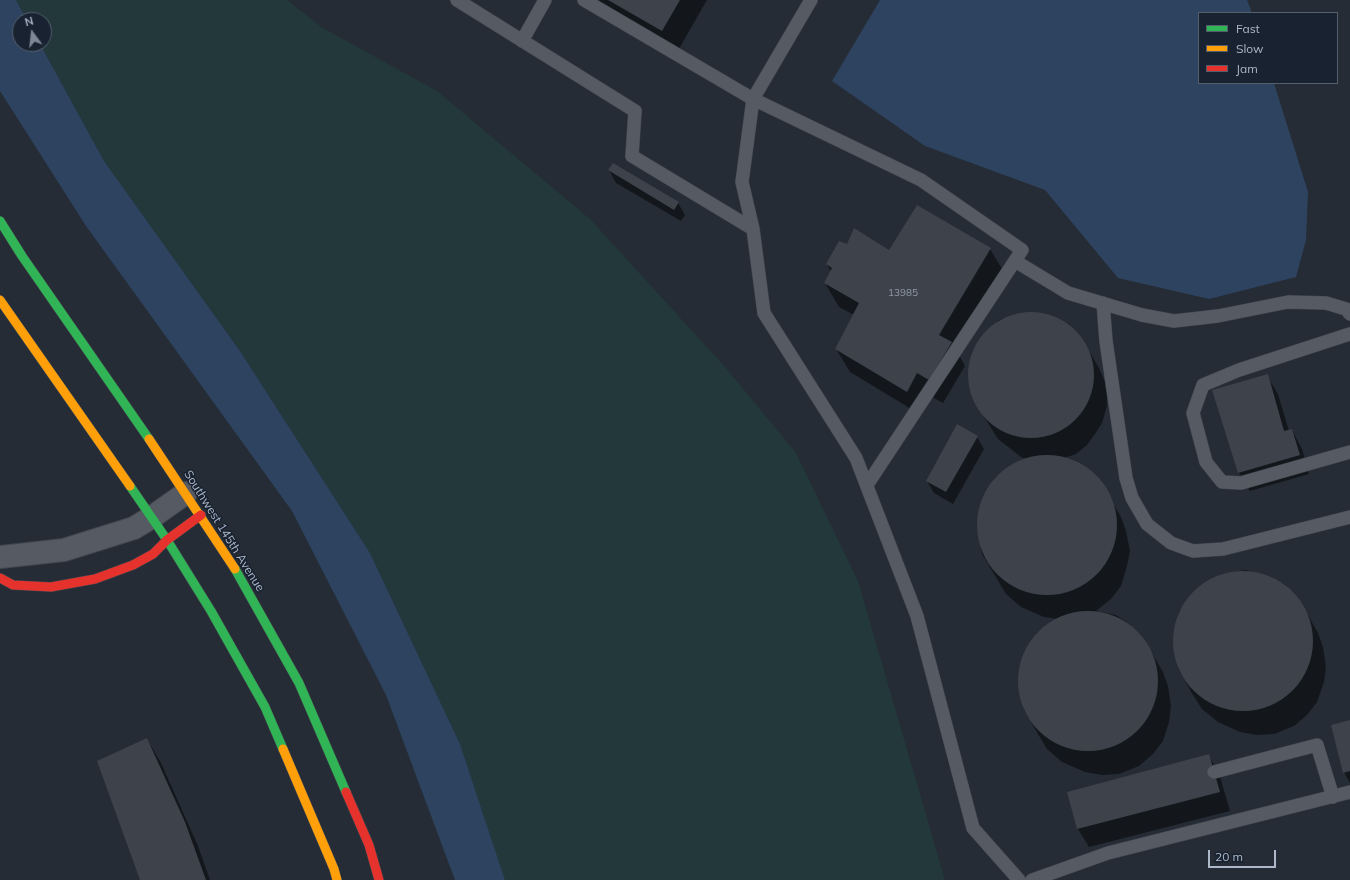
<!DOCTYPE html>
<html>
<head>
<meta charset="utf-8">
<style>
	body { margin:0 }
	#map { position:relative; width:1350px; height:880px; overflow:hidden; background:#252c35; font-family:Mulish,sans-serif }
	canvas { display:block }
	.legend { position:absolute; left:1198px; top:12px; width:140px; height:72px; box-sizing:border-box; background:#182230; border:1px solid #545e6d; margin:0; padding:5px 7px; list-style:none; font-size:12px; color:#adb8c8 }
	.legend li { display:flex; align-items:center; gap:8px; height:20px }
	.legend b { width:20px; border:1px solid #545e6d }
	.north { position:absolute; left:12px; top:12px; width:40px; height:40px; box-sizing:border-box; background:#182230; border:1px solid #545e6d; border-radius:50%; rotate:345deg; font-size:11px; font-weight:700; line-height:16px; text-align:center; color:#adb8c8 }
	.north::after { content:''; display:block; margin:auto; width:14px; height:18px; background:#7d8795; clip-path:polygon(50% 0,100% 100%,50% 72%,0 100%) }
	.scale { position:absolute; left:1208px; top:850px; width:68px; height:18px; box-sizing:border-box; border:2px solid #adb8c8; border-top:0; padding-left:5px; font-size:12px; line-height:14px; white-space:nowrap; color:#adb8c8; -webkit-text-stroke:3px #182230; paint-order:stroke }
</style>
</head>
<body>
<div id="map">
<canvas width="1350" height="880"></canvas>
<ul class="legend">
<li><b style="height:5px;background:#30b455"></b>Fast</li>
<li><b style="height:5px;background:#ff9f0a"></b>Slow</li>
<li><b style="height:5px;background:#e5322d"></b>Jam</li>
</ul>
<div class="north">N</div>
<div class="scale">20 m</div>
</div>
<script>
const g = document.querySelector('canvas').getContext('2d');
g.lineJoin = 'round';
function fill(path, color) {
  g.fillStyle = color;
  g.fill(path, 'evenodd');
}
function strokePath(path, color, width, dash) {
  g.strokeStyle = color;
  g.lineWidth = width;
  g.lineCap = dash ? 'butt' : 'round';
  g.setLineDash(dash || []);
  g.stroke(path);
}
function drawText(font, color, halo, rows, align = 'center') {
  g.font = font + ' Mulish,sans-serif';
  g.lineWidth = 3;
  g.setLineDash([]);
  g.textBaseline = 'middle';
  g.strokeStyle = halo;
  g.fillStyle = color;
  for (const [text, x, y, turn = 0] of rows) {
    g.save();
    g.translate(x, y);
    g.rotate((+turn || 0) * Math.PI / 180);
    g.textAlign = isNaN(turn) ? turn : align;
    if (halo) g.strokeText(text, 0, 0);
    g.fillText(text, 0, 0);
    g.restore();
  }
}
fill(new Path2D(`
	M16 0H287L323 28 437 91 590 219 726 368 796 453 858 581 945 880H505L460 744 370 553 240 351 104 161 40 44H44V20H27Z`), '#22383b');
fill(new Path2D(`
	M0 0H16L27 20H20V44H40L104 161 240 351 370 553 460 744 505 880H455L386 695 292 511 86 226 0 91Z
	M880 0H1247L1252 13H1199V83H1274L1308 192 1306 240 1296 277 1209 299 1118 278 1045 190 925 146 832 81Z`), '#2d435f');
fill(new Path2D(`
	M599 0H707L676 54 608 15Z
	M613 165 678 203 685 215 681 221 616 183 609 170Z
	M847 245 889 251 990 249 1004 272 957 351 965 366 943 403 930 396 921 415 850 372 836 349 854 315 839 307 825 283 831 272 827 264Z
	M1026 313H1040L1054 317 1069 324 1085 344 1099 368 1105 382 1107 395V406L1102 423 1095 434 1087 445 1076 454 1064 458 1074 460 1087 468 1099 480 1121 517 1126 531 1130 551 1127 566 1121 586 1111 599 1096 611 1116 615 1129 624 1140 635 1149 648 1163 672 1168 686 1171 706 1169 722 1163 741 1153 754 1139 766 1119 774 1102 775 1085 772 1062 762 1047 749 1038 734 1024 710 1020 690 1019 671 1025 652 1037 633 1057 619 1044 617 1021 607 1006 594 982 554 978 535V516L983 497 995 478 1015 464 1027 459 1021 457 998 439 976 404 971 391 968 379 972 352 980 339 989 329 999 320 1012 315Z
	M1267 376 1278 394 1289 431 1292 430 1302 449 1309 474 1250 491 1239 473 1213 391Z
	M977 437 984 449 953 504 934 493 927 481Z
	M1245 570 1270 576 1284 584 1295 596 1304 608 1318 633 1323 647 1326 667 1324 682 1317 702 1307 715 1294 726 1274 734 1257 735 1240 732 1218 722 1202 709 1193 695 1179 670 1175 651 1174 632 1179 612 1192 594 1212 580 1227 573Z
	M1350 721V783L1344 772Z
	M147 739 161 763 198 846 210 880H142Z
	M1208 755 1219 773 1230 811 1089 847 1078 829 1068 792Z`), '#0007');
fill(new Path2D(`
	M608 0H680L662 31Z
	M613 163 679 202 674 210 608 170Z
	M917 205 991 248 939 335 952 342 929 380 917 373 907 392 835 349 859 303 824 283 832 268 826 264 839 241 847 244 854 228 889 250Z
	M968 375a63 63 0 1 1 126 0a63 63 0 1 1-126 0Z
	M1268 374 1284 431 1292 429 1300 455 1238 473 1212 390Z
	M957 424 978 436 946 492 926 481Z
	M977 525a70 70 0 1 1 140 0a70 70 0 1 1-140 0Z
	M1173 641a70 70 0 1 1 140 0a70 70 0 1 1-140 0Z
	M1018 681a70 70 0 1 1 140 0a70 70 0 1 1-140 0Z
	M1350 720V771L1343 773 1331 725Z
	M147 738 185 822 206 880H140L97 761Z
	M1209 754 1220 792 1077 829 1067 792Z`), '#3d424b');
const lane = new Path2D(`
	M457 0 635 111 632 156 753 229
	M584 0 753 99 921 180 1022 250 867 485
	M811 0 753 99 742 182 753 229 764 313 856 458 917 616 973 828 1019 880
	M522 41 545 0
	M1015 261 1068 293 1142 315 1174 321 1218 316 1288 302 1326 303 1346 309 1350 314
	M1103 303 1106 341 1126 478 1132 498 1147 524 1171 543 1193 551 1223 549 1350 517
	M1350 334 1239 370 1203 385 1193 413 1206 462 1222 482 1241 483 1350 452
	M1214 772 1317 745 1333 797
	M1032 880 1108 853 1350 792`);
const street = new Path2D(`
	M0 557 64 550 134 528 152 517 186 493`);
const fast = new Path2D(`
	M0 221 22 256 149 439
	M130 486 167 540 211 611 265 707 283 749
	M235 569 299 683 346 792`);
const slow = new Path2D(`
	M0 300 130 486
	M149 439 235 569
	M283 749 334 869 337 880`);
const jam = new Path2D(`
	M0 578 13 585 51 587 95 579 133 565 153 554 167 540 201 515
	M346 792 369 845 379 880`);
strokePath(lane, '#43484f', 14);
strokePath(street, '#43484f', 24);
strokePath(fast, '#43484f', 10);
strokePath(slow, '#43484f', 10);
strokePath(jam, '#43484f', 10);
strokePath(lane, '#555a63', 13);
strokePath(street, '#555a63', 22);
strokePath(fast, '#30b455', 9);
strokePath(slow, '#ff9f0a', 9);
strokePath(jam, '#e5322d', 9);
drawText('10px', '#919aa9', null, [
	["13985",903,293]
]);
drawText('12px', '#adb8c8', '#182230', [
	["Southwest 145th Avenue",224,531,58]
]);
</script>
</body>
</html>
